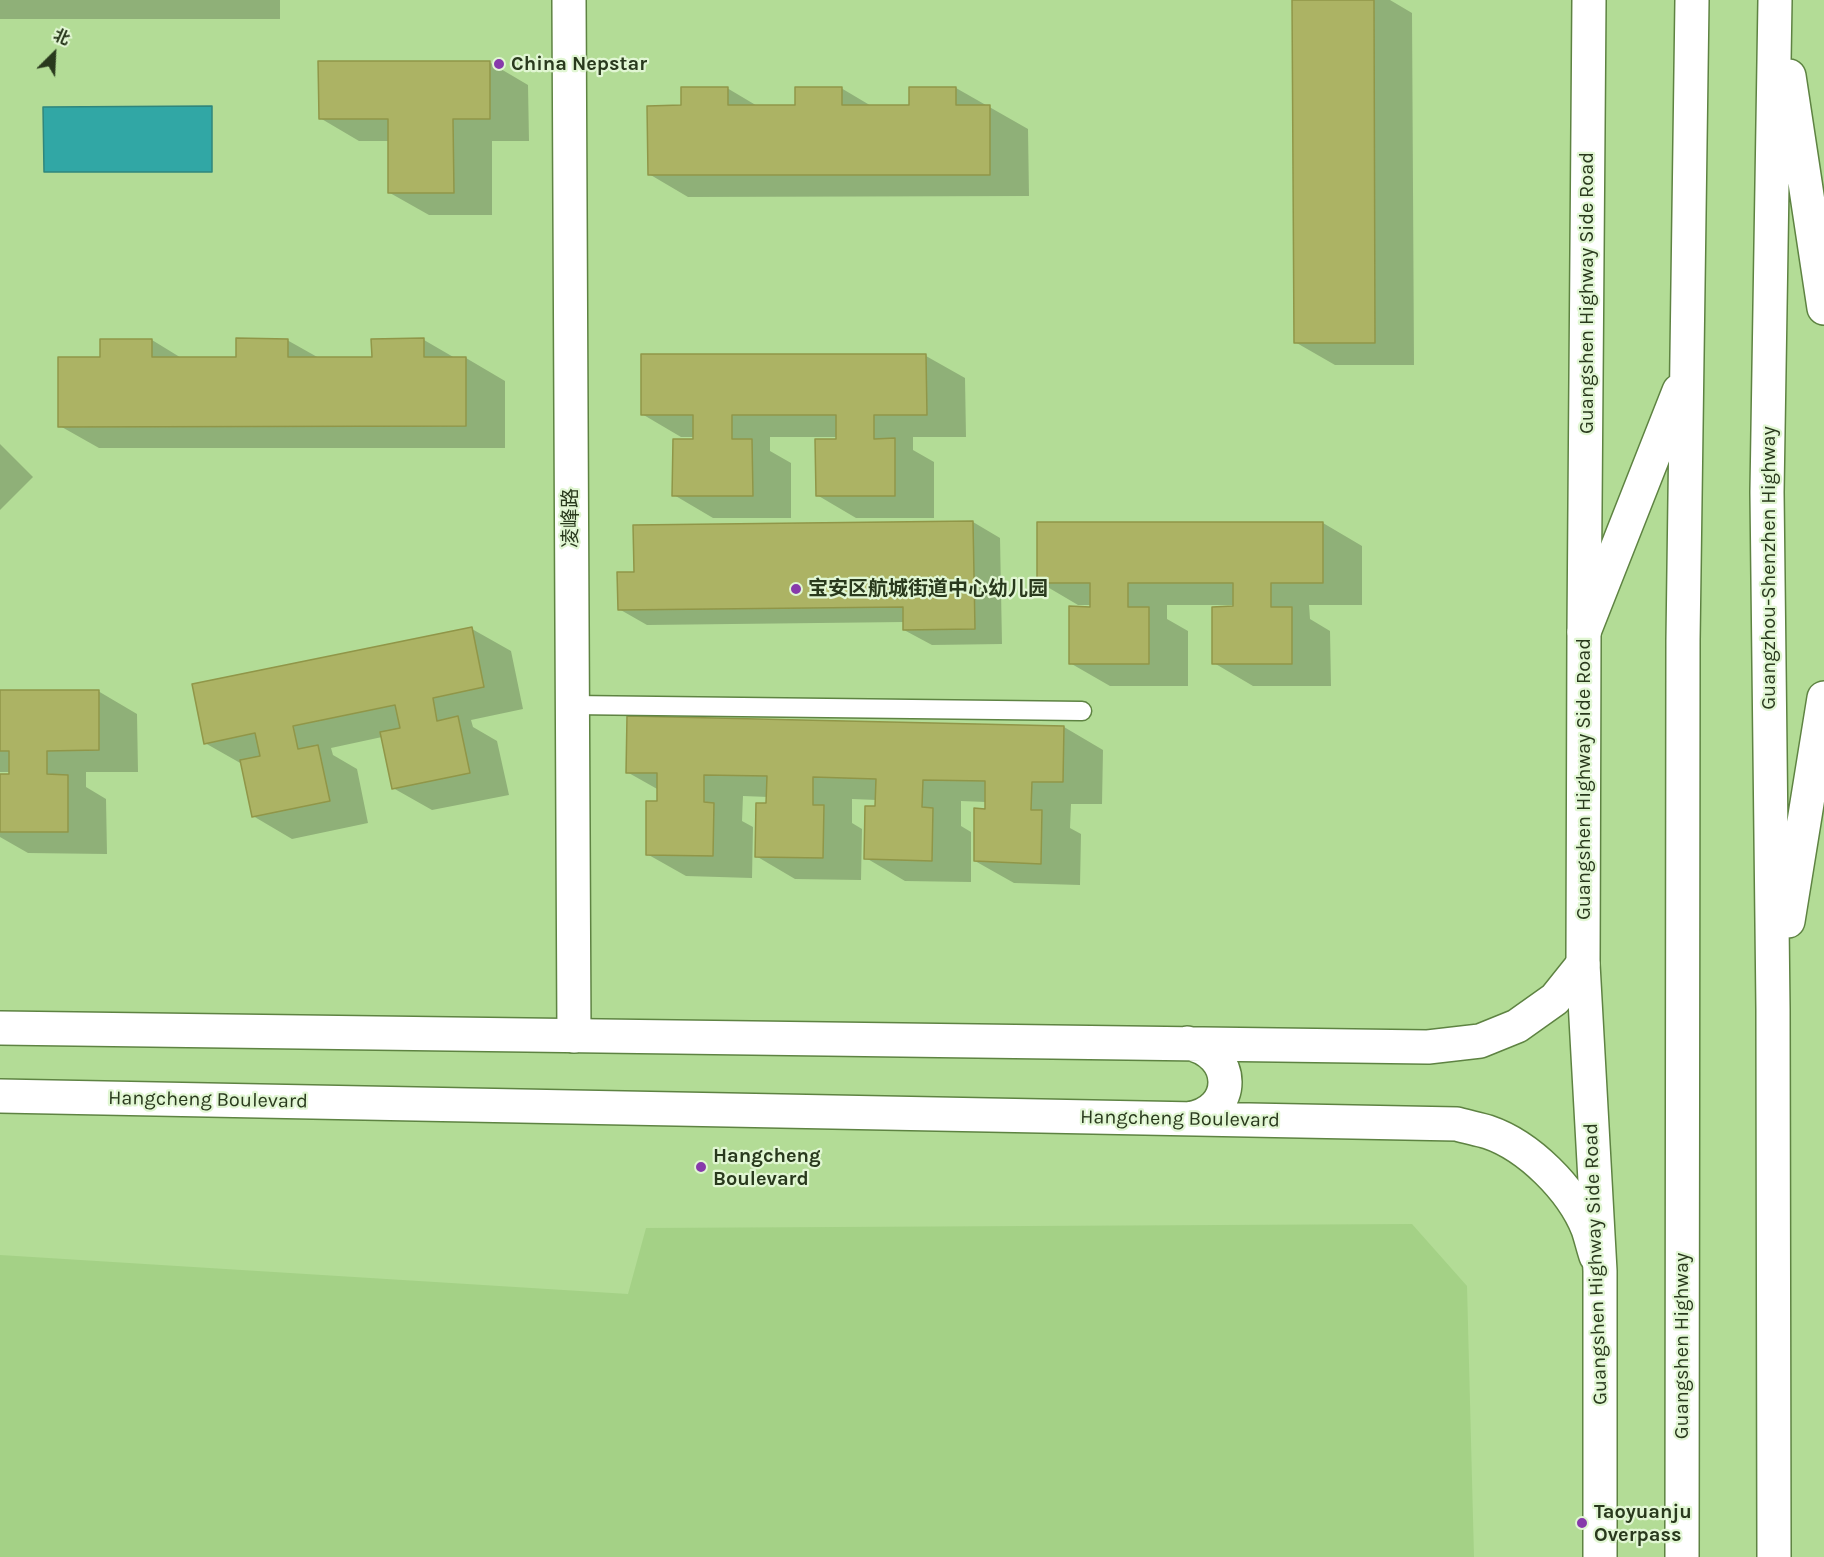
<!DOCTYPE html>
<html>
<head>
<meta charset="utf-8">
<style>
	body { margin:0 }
	#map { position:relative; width:1824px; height:1557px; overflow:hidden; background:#b3dc96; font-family:Karla,"Noto Sans SC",sans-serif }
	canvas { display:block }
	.north { position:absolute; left:24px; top:24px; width:60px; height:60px; -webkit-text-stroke:4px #e1f6d3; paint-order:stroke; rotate:24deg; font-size:16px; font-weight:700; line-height:24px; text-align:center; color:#29391d }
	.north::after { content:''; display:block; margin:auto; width:21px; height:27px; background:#29391d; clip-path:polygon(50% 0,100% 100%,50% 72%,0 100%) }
</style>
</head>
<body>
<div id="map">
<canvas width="1824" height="1557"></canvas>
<div class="north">北</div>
</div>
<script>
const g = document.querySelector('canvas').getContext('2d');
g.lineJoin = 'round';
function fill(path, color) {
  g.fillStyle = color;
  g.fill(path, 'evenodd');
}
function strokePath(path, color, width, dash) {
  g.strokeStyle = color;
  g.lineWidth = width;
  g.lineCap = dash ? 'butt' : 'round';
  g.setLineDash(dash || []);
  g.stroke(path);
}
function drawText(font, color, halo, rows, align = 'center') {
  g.font = font + ' Karla,"Noto Sans SC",sans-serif';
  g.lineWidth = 4.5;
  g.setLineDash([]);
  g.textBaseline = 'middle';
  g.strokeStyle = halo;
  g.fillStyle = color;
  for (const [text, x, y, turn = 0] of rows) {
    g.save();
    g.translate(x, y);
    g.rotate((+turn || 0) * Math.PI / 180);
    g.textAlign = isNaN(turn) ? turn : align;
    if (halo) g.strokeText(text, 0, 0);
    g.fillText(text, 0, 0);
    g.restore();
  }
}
fill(new Path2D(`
	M1412 1224 1467 1286 1474 1557H0V1255L628 1294 646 1228Z`), '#a4d186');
const water = new Path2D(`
	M212 106V172H44L43 107Z`);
fill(water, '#31a7a5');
strokePath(water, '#2f867c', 1.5);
fill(new Path2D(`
	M0 0H280V19H0Z
	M1294 0H1390L1412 13 1414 365H1335L1295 342Z
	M489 62 528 85 529 141H492V215H429L390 193V141H359L320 118Z
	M727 88 759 107H797L841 88 873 107H911L956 88 1028 129 1029 196 688 197 649 174 683 107Z
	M152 340 183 359 237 358 287 340 319 358 374 359 424 340 455 358H466L505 381V448H99L60 426 102 358Z
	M926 356 965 378 966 437H913V450L934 462V518H856L817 495 838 437H770V451L791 463V518H713L674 495 695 437H681L642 414Z
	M0 444 33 477 0 510Z
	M973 522 1000 538 1002 644 932 645 904 630V622L647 625 619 609 635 573Z
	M1323 523 1362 546V605H1309L1310 619 1330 631 1331 686H1253L1214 663 1234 605H1167V619L1188 631V686H1110L1070 663 1091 608V605H1078L1039 582Z
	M472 629 511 651 523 709 471 720 473 727 497 741 509 795 432 810 393 788 382 737 331 748 333 755 357 769 368 823 292 839 253 816 242 764 205 743Z
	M0 691H98L137 714 138 772H86V787L106 799 107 854 28 853 0 837V776H10V772H0Z
	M1064 727 1103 750 1102 804H1071L1070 828 1081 834 1080 885 1014 883 975 861 986 810V802L961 801V826L971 832V882L905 881 866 858 877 808V800L852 799V823L862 829 861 880 795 879 756 856 768 805V797L743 796 742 821 753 827 752 878 686 876 647 854 658 803 659 790 627 772Z`), '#0003');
const building = new Path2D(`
	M1292 0H1374L1375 343H1294Z
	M318 61H490V119H453L454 193H388V119H319Z
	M681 87H728V105H795V87H842V105H909V87H956V105H990V175H648L647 106 681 105Z
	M236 338 288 339V357H372L371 339 424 338V357H466V426L58 427V357H100V339H152V357H236Z
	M641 354H926L927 415H874V439L895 438V496H816L815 439H836V415H732V439H752L753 496H672L673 439H693V415H641Z
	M973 521 975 629 903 630V607L618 610 617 572H634L633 525Z
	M1037 522H1323V583H1271V607H1292V664H1212V607L1233 606V583H1128V607H1149V664H1069V606L1090 607V583H1037Z
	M472 627 484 687 433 698 437 721 458 716 470 773 392 789 380 732 400 728 395 705 293 726 298 749 318 745 330 801 252 817 240 760 260 756 255 733 204 744 192 684Z
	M0 690H99V750L47 751V774L68 775V832H0V774H9V751H0Z
	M627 716 1064 726 1063 782H1032L1031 810H1042L1041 864 974 861V808L985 809V781L923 780 922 807 933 808 932 861 864 859 865 806H875L876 779 813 777V805H824L823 858 755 857 756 803H766L767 776 704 775V802L714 803 713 856 646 855V801H657V773H626Z`);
fill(building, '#acb364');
strokePath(building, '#909648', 1.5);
const service = new Path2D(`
	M572 705 1082 711`);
const minor = new Path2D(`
	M569 0 574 1036`);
const secondary = new Path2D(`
	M0 1028 1428 1047 1480 1041 1517 1026 1555 999 1583 964
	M1187 1043C1237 1052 1238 1112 1188 1119
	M0 1096 1457 1124C1467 1127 1478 1129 1488 1132 1529 1146 1572 1189 1588 1229 1591 1238 1593 1247 1596 1256`);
const primary = new Path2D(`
	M1589 0 1584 632 1583 964 1600 1271V1557`);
const trunk = new Path2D(`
	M1789 76 1824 308
	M1584 632 1679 391
	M1788 921 1824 698
	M1682 1557 1683 640 1692 0
	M1774 1557 1773 1009 1767 492 1775 0`);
strokePath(service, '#5e8342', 21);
strokePath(minor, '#5e8342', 36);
strokePath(secondary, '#5e8342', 36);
strokePath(primary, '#5e8342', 36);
strokePath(trunk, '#5e8342', 36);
strokePath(service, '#fff', 18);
strokePath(minor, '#fff', 33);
strokePath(secondary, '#fff', 33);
strokePath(primary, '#fff', 33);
strokePath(trunk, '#fff', 33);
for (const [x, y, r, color] of [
	[499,64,6,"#873aab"],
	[796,589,6,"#873aab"],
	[701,1167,6,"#873aab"],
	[1582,1523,6,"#873aab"]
]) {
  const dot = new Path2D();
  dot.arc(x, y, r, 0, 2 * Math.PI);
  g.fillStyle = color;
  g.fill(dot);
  strokePath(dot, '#e1f6d3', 2);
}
drawText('bold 20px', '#29391d', '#e1f6d3', [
	["China Nepstar",511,64],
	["宝安区航城街道中心幼儿园",808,589],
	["Hangcheng",713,1156],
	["Boulevard",713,1179],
	["Taoyuanju",1594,1512],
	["Overpass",1594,1535]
], 'left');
drawText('20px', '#29391d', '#e1f6d3', [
	["Guangshen Highway Side Road",1587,293,-90],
	["凌峰路",571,518,-90],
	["Guangzhou-Shenzhen Highway",1769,568,-90],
	["Guangshen Highway Side Road",1584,779,-90],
	["Hangcheng Boulevard",208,1100,1],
	["Hangcheng Boulevard",1180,1119,1],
	["Guangshen Highway Side Road",1596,1264,-92],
	["Guangshen Highway",1682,1346,-90]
]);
</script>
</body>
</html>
